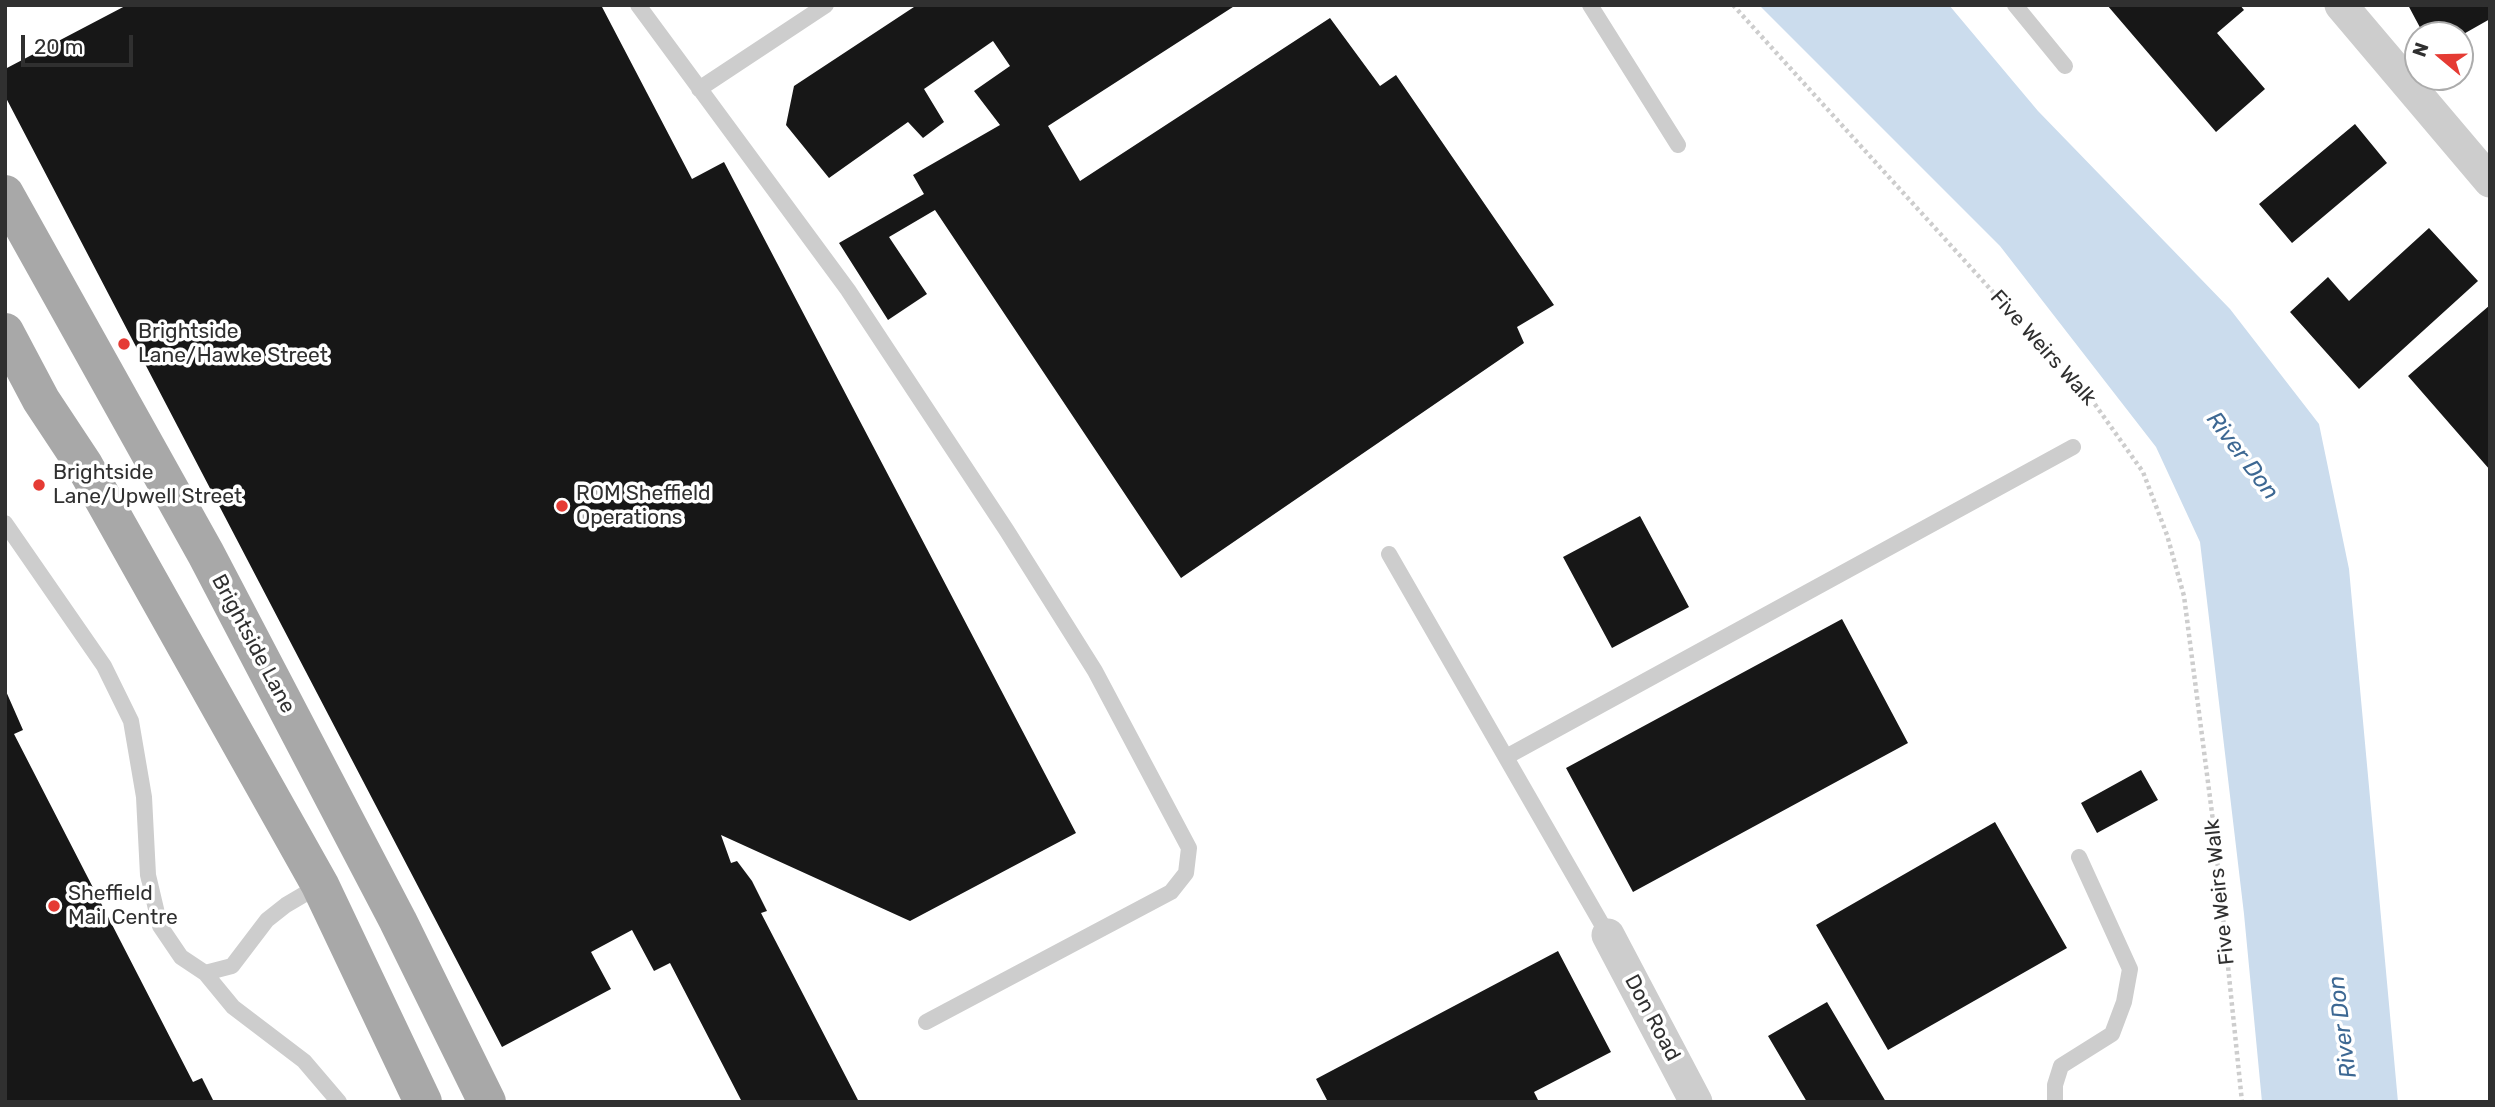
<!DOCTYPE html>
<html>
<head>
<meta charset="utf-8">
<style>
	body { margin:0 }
	#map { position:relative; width:2495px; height:1107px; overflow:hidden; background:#fff; font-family:Rubik,sans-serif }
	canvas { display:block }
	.frame { position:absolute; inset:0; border:7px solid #303030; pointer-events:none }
	.north { position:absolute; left:2404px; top:21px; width:70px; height:70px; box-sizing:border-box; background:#fff; border:2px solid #acacac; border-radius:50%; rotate:289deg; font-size:19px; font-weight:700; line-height:28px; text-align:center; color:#303030 }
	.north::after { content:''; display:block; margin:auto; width:24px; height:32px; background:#e53b34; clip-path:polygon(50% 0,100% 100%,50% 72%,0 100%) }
	.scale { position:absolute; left:21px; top:35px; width:112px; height:32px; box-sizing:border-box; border:4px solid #303030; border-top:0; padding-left:9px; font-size:21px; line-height:24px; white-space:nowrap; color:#303030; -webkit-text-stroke:5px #fff; paint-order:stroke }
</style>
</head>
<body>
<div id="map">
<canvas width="2495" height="1107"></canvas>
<div class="frame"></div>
<div class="north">N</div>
<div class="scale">20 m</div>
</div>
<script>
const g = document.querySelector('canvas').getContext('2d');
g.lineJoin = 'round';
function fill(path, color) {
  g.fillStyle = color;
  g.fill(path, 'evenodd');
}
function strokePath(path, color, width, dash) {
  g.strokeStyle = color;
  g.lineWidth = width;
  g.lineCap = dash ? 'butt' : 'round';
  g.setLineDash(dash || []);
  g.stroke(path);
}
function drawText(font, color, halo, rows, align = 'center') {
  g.font = font + ' Rubik,sans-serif';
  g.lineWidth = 7;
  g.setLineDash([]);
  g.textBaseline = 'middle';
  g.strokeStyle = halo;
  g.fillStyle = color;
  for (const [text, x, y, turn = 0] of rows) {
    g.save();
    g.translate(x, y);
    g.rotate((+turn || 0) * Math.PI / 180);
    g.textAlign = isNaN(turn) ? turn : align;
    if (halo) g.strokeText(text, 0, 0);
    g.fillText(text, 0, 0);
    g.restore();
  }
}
fill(new Path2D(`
	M1759 5H1949L2038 111 2230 309 2319 424 2349 569 2398 1102H2262L2244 914 2200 542 2156 447 2000 246Z`), '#cbdced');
fill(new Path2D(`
	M127 5H601L692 179 724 162 1076 833 910 921 721 835 731 863 737 861 752 881 767 911 761 913 859 1102H742L670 963 654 971 632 930 591 952 611 989 502 1047 5 96V69Z
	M917 5H1236L1048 126 1080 181 1330 18 1380 86 1396 75 1554 305 1517 327 1524 343 1181 578 935 210 889 237 927 294 888 320 839 243 924 194 913 175 1000 125 974 91 1010 66 993 41 924 89 944 122 923 138 908 122 829 178 786 125 794 86Z
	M2107 5H2240L2244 10 2217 33 2265 89 2216 132Z
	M2408 5H2490V19L2460 36 2424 35Z
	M2355 124 2387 163 2292 243 2259 204Z
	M2429 228 2478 281 2359 389 2290 312 2328 277 2349 301Z
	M2490 305V470L2408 376Z
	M1640 516 1689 607 1612 648 1563 557Z
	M1842 619 1908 743 1633 892 1566 768Z
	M5 689 23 730 14 734 193 1082 202 1078 214 1102H5Z
	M2141 770 2158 800 2097 833 2081 803Z
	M1995 822 2067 948 1888 1050 1816 925Z
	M1558 951 1611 1052 1534 1092 1539 1102H1328L1316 1079Z
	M1827 1002 1886 1102H1807L1768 1036Z`), '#171717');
strokePath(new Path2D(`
	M1733 5 1993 292 2077 379 2143 472 2167 535 2184 596 2213 821 2242 1102`), '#cdcdcd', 4.5, [3.5, 3.5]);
strokePath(new Path2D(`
	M638 5 848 290 1007 531 1095 671 1189 848 1186 873 1171 892 926 1022
	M1590 5 1678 145
	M2015 5 2065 66
	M699 89 826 5
	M5 523 104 666 131 721 144 797 148 875 160 926 181 957 205 973 233 1007 304 1061 339 1102
	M1389 554 1608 935
	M1506 757 2073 447
	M205 973 232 966 267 920 286 905 320 885
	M2055 1102V1085L2061 1066 2112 1034 2124 1002 2130 969 2079 857`), '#cdcdcd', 16);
strokePath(new Path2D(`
	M2341 5 2490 181
	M1608 935 1696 1102`), '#cdcdcd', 33);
strokePath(new Path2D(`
	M5 194 206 554 398 921 487 1102
	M5 332 41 400 84 465 320 885 423 1102`), '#a8a8a8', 38);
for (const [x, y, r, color] of [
	[124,344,7,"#e53b34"],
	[39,485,7,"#e53b34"],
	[562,506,7,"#e53b34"],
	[54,906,7,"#e53b34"]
]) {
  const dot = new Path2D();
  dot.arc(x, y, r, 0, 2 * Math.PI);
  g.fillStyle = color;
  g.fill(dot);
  strokePath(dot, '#fff', 2.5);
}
drawText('21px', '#303030', '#fff', [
	["Brightside",138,332],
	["Lane/Hawke Street",138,356],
	["Brightside",53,473],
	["Lane/Upwell Street",53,497],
	["ROM Sheffield",576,494],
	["Operations",576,518],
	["Sheffield",68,894],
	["Mail Centre",68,918]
], 'left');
drawText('21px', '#303030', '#fff', [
	["Five Weirs Walk",2043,348,48],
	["Brightside Lane",253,644,62],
	["Five Weirs Walk",2220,892,-96],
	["Don Road",1652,1018,62]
]);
drawText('italic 23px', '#3d6893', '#fff', [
	["River Don",2242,456,53],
	["River Don",2343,1027,-97]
]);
</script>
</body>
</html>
